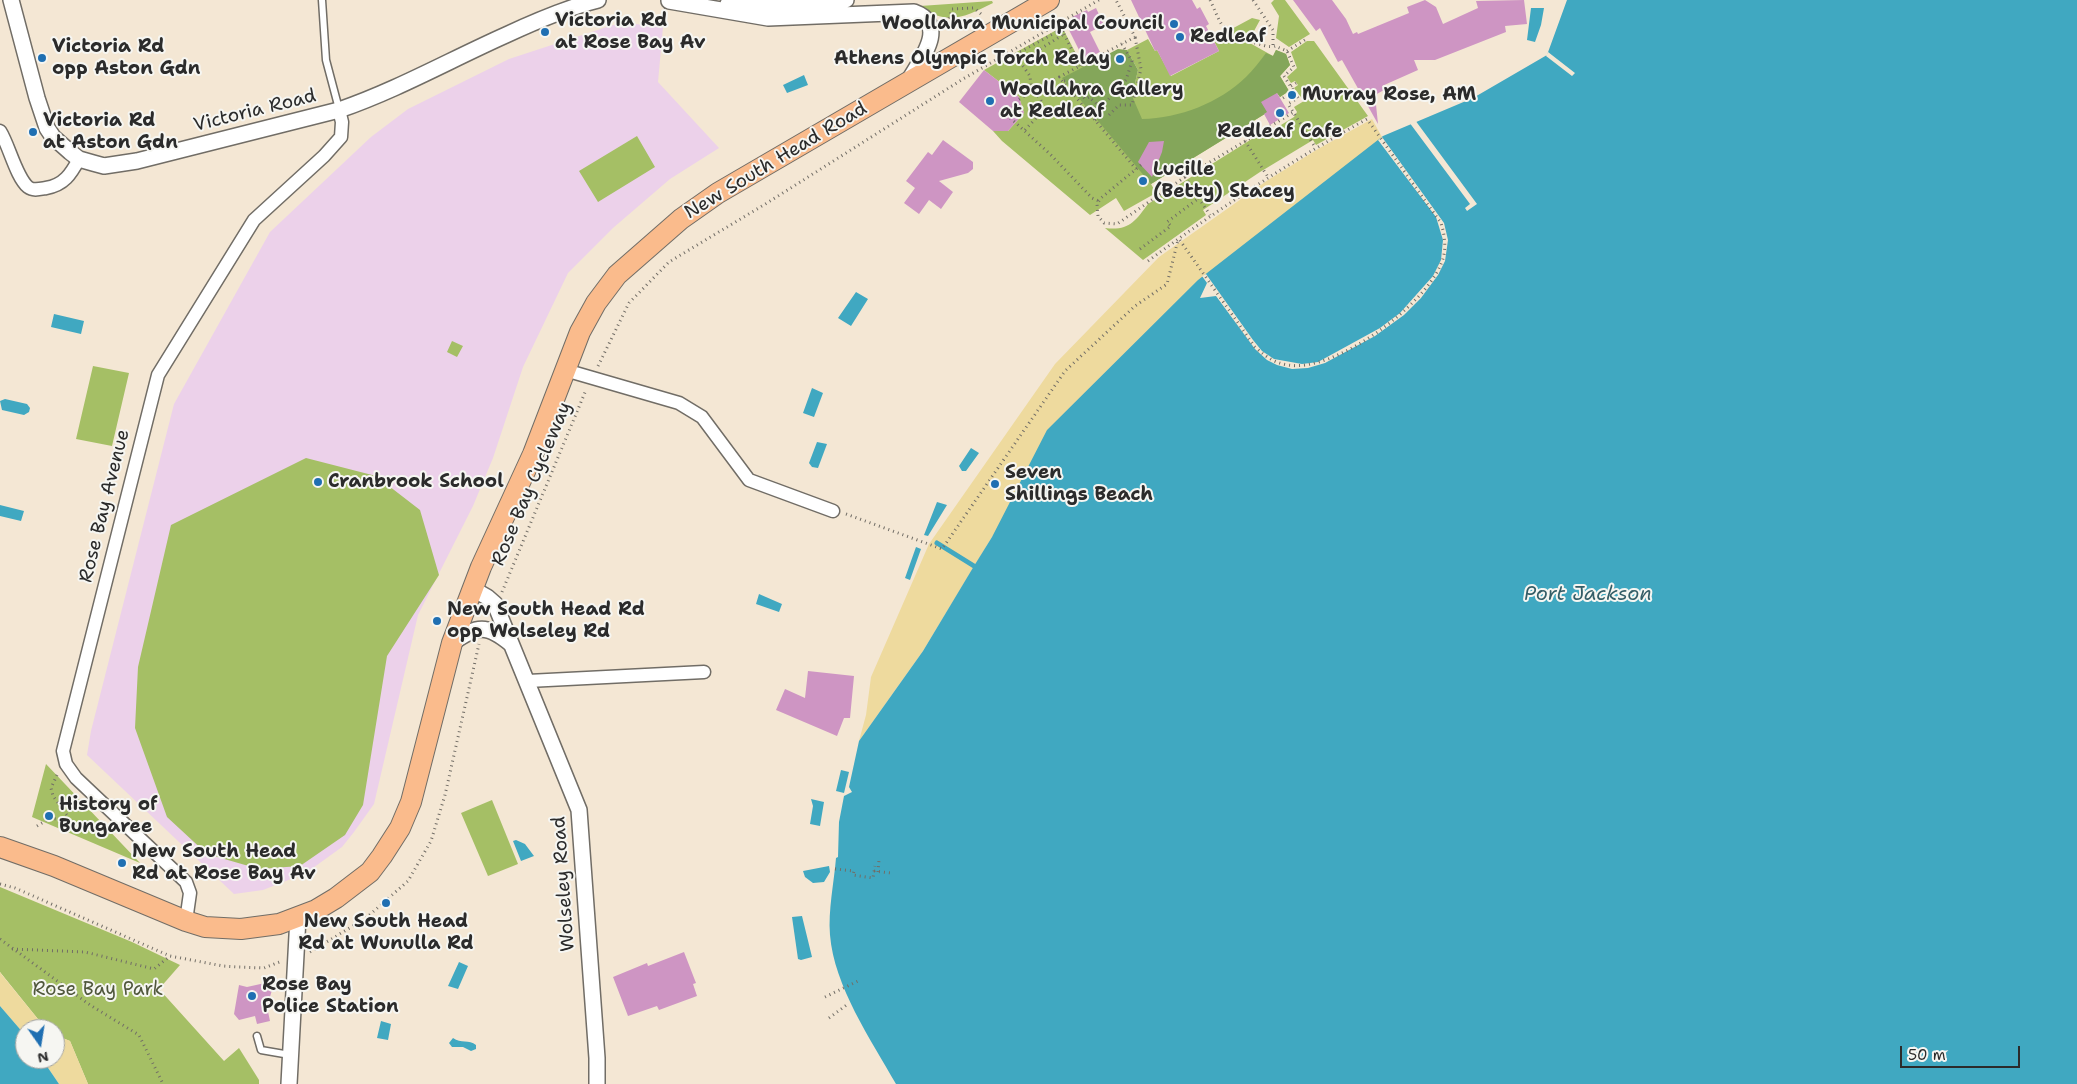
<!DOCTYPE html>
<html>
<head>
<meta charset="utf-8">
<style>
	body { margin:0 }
	#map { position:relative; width:2077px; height:1084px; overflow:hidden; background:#f4e7d4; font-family:"Shantell Sans",sans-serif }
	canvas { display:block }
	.north { position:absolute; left:15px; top:1019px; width:50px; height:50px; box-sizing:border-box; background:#f6f6f2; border:1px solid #a5a5a2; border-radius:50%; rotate:167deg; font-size:14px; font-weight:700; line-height:20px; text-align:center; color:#2b2b2b }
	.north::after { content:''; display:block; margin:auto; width:18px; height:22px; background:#1f6fb2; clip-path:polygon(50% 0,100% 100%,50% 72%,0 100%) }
	.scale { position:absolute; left:1900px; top:1046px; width:120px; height:22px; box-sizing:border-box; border:2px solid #2b2b2b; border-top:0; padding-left:6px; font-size:15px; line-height:18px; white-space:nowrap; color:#2b2b2b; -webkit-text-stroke:4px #f6f6f2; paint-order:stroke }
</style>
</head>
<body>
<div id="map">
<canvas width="2077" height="1084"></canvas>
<div class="north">N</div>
<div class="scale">50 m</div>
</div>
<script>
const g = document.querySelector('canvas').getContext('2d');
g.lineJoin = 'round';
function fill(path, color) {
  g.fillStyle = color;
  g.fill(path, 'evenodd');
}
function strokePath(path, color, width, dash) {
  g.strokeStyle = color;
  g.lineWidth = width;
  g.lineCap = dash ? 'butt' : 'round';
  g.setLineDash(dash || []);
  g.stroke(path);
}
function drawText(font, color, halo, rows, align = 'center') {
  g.font = font + ' "Shantell Sans",sans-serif';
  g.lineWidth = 4;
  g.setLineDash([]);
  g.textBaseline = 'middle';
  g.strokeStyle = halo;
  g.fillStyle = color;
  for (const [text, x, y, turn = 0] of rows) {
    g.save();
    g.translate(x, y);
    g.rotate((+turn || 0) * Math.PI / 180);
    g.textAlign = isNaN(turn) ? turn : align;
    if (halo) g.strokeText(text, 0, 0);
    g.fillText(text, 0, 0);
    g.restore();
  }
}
fill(new Path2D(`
	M635 24 663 27 658 82 719 148 670 179 613 228 568 273 523 367 493 458 473 506 418 615 374 804 354 832 342 847 306 873 263 890 234 894 87 755 91 731 174 404 270 232 371 137 408 109 509 59 613 25Z`), '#ecd1ea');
fill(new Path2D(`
	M1274 0H1285L1310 34 1289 47 1276 38 1279 16 1271 3Z
	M992 1 993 3C967 16 947 27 920 6Z
	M1252 18 1260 20 1248 42 1273 56 1276 50 1286 54 1290 65 1280 76 1289 91 1280 97 1277 93 1268 112 1151 184 1156 193 1124 211 1116 198 1090 215 1002 141 993 131H1008L1024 113 1019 97 984 70 1062 27 1082 65 1132 95 1138 70 1127 50 1148 39 1155 51 1157 50 1171 76 1219 51 1213 39Z
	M1307 41H1314L1368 116 1316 145 1313 140 1260 172 1203 210 1206 215 1143 260 1105 228C1128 231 1135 222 1148 204L1263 132 1268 133 1294 117 1297 112 1294 107 1304 101 1294 88 1298 85 1295 81 1291 83 1287 77 1297 68 1291 52Z
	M637 136 655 167 598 202 579 171Z
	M452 341 463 346 457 357 447 352Z
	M93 366 129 373 112 446 76 439Z
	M306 458 376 476 420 510 439 575 387 656 363 805 345 835 300 866 259 869 207 854 167 817 135 728 138 667 171 525Z
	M46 764 140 863 32 817Z
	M492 800 518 864 488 876 461 813Z
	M0 887 132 942 180 965 159 989 224 1061 239 1048 259 1080V1084H88L70 1041 55 1035V1029H46L0 972Z`), '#a5bf65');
fill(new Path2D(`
	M1118 49 1127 50 1138 70 1132 96 1142 119C1180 118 1219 103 1246 77 1253 70 1260 61 1266 53L1273 56 1276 50 1286 54 1290 65 1280 76 1289 91 1280 97 1277 93 1268 112 1151 184 1062 78Z`), '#84a65a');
fill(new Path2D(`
	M1372 119 1382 137 992 537 923 651 859 741 866 715 871 677 929 544 1055 364 1159 257 1268 180 1318 149Z
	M0 972 2 975 46 1029H25V1035L0 1006Z
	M55 1035 70 1041 88 1084H59L42 1059H55Z`), '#eeda9e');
fill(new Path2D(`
	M1567 0H2077V1084H896C871 1040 834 986 830 935 828 910 834 883 836 858L838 857 839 822 844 796 852 792 849 787 859 741 923 651 974 566 992 537 1047 430 1198 280 1383 136 1473 98 1547 55Z
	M1531 8H1544L1541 25 1535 42 1527 40Z
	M804 75 808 85 787 93 783 85Z
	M856 292 868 299 851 326 838 318Z
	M54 314 84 321 81 334 51 327Z
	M812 388 823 393 814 417 803 413Z
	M5 399 27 404 30 408 29 412 24 415 2 410 0 401Z
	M817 442 827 444 818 468 812 467 809 463Z
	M971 448 979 453 966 471H962L959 466Z
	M937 502 947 505 928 536 924 535Z
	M0 505 24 511 21 521 0 516Z
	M916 547 921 549 910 580 905 578Z
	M759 594 782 604 779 612 756 604Z
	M841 770 849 772 844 793 836 791Z
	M811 799 824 802 820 826 810 824 813 806Z
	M516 840 525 844 534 856 521 861 513 841Z
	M829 866 830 872 824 882 813 883 805 877 803 871Z
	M802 916 812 957 801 960 798 959 792 917Z
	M459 962 468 966 458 989 448 986Z
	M0 1006 25 1035V1059H42L59 1084H0Z
	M381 1021 391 1024 388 1040 377 1038Z
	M453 1038C461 1044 469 1039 476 1045V1049L471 1051 463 1047H452L449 1043Z`), '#40a8c1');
fill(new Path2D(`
	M1548 52 1575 73 1572 76 1546 56Z
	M1415 120 1477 204 1467 211 1465 208 1470 204 1409 122Z
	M1382 137 1444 223 1448 240 1445 261 1438 275 1421 298 1404 315 1375 336 1325 363 1308 368 1292 369 1277 365 1267 360 1255 349 1216 296 1200 298 1207 283 1202 276 1206 274 1253 340 1262 351 1274 359 1302 364 1318 362 1380 328 1400 313 1433 276 1441 260 1443 240 1436 217 1378 140Z`), '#f4e7d4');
strokePath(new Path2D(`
	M937 543 974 566`), '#40a8c1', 5);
fill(new Path2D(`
	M1131 0H1192L1197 9 1200 7 1209 24 1206 26 1219 51 1170 76 1157 50 1155 51Z
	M1293 0H1332L1346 19 1353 34 1357 32 1358 34 1409 13 1407 7 1425 0 1436 7 1443 24 1478 8 1476 1 1524 0 1527 24 1505 26 1506 32 1435 60H1414L1418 70 1382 86 1384 90 1375 95 1378 124 1342 60 1338 62 1320 28 1316 31Z
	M1096 8 1104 25 1090 32 1100 52 1084 60 1066 24 1074 20 1072 17 1087 10 1088 12Z
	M984 70 1019 97 1024 113 1008 131H993L959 102Z
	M1277 93 1289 113 1270 125 1264 114 1267 112 1261 102Z
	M943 140 973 162V169L968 173 939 181 953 192 941 209 929 200 919 214 904 203 915 188 906 181 928 152 932 155Z
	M1164 141 1162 152 1152 177 1138 162 1149 142Z
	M808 671 854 676 850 718H844L837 736 776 710 785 689 805 698Z
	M684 952 696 983 693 984 697 996 659 1010 657 1006 628 1016 613 977 647 963 648 966Z
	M265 983 272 990 267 1007 270 1021 257 1024 255 1016 239 1020 234 1014 239 985 247 987Z`), '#ce95c3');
const service = new Path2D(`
	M322 0 326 60 339 109
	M257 1036 261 1050 290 1055`);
const minor = new Path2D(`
	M0 131C9 145 16 177 28 187 33 191 40 189 46 188 64 185 71 174 79 159
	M565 370 679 403 702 417 749 480 833 511
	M528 681 704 672
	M186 921 190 893 186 882 76 778 66 764 63 751 158 375 254 220 324 156 341 137 342 122 339 110`);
const tertiary = new Path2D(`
	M11 0 37 98 47 128 53 137 70 152 79 159 93 163 104 166 137 161 339 110C397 90 450 60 506 35 536 21 566 8 598 0
	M669 1 768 18 914 12C950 25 919 62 908 82
	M728 4 782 5 846 0
	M473 589 487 597 495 604 579 810 597 1058V1084
	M452 643C477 625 487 624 511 644
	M289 1084 298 917`);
const primary = new Path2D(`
	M0 847 54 866 186 921 205 927 241 929 279 924 316 910 336 898 370 872 382 856 400 828 411 802 452 643 481 567 533 454 580 332 596 303 617 275 681 219 718 193 1049 0`);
strokePath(service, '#716d66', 9);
strokePath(minor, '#716d66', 15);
strokePath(tertiary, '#716d66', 18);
strokePath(primary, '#716d66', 22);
strokePath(new Path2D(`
	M1210 0C1214 8 1217 17 1222 25 1228 33 1266 50 1275 46L1287 51 1294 67 1284 76 1298 98 1288 104 1315 147
	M1253 0 1273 30V47
	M946 28 952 9 974 8 981 14
	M1064 34 1080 66
	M1287 51 1308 38
	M1004 55 1007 59 1062 29 1064 34 1020 62 1030 76 1031 86 1034 90 1059 77 1136 169
	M1059 77 1135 37 1116 0
	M1064 81 1074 82 1082 90 1081 94 1085 99 1089 97 1101 108
	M1291 86 1296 83
	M1283 98 1294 91
	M1109 115 1119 105H1132L1141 69 1135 37
	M1095 120 1098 118 1094 115 1126 80 1132 61 1122 44
	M1025 130 1039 115 1042 102 1034 90 1018 100 1007 115 1050 154 1092 198 1099 201
	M1245 141 1268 177
	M1141 165 1101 198 1097 204 1098 216 1104 223 1117 224 1185 177 1294 112
	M1185 177 1210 215
	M1140 249 1171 226 1167 222 1199 198
	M1148 261C1220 208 1289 162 1367 119L1441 223C1445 236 1447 251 1441 264 1424 306 1335 373 1288 365 1274 363 1265 356 1255 347L1179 239
	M598 366 629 303 669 262 767 203 963 79 1099 0
	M846 514 942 549 1065 371 1135 306 1167 284 1178 240
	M502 592 586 390
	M37 826 50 818 67 821 69 818 53 796 51 788 57 775
	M835 869 854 871 853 875 873 878 875 866
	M874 871 891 873
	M878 872 879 860
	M0 884 15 888 170 956 223 966 237 967 264 968 282 961
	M0 939 90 1005 139 1035 163 1084
	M12 949 85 952 154 969 170 956
	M310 952 366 918 408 881 431 841 445 795 479 644
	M825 997 858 981
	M829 1018 848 1004`), '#716d66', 3, [1, 4]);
strokePath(service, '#fff', 6);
strokePath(minor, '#fff', 12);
strokePath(tertiary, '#fff', 15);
strokePath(primary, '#fabb8c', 20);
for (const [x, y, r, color] of [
	[1174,24,5,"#1f6fb2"],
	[545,32,5,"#1f6fb2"],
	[1180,37,5,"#1f6fb2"],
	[42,58,5,"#1f6fb2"],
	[1120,59,5,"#1f6fb2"],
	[1292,95,5,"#1f6fb2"],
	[990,101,5,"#1f6fb2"],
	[1280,113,5,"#1f6fb2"],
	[33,132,5,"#1f6fb2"],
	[1143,181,5,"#1f6fb2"],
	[318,482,5,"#1f6fb2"],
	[995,484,5,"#1f6fb2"],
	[437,621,5,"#1f6fb2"],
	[49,816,5,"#1f6fb2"],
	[122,863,5,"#1f6fb2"],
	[386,903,5,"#1f6fb2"],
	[252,996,5,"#1f6fb2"]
]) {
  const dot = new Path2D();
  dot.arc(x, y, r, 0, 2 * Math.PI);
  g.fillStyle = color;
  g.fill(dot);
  strokePath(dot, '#f6f6f2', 2);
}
drawText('bold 19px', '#2b2b2b', '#f6f6f2', [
	["Victoria Rd",555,21],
	["at Rose Bay Av",555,43],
	["Woollahra Municipal Council",1164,24,"right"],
	["Redleaf",1190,37],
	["Victoria Rd",52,47],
	["opp Aston Gdn",52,69],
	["Athens Olympic Torch Relay",1110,59,"right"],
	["Woollahra Gallery",1000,90],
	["at Redleaf",1000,112],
	["Murray Rose, AM",1302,95],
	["Victoria Rd",43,121],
	["at Aston Gdn",43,143],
	["Redleaf Cafe",1280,132,"center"],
	["Lucille",1153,170],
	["(Betty) Stacey",1153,192],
	["Seven",1005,473],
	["Shillings Beach",1005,495],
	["Cranbrook School",328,482],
	["New South Head Rd",447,610],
	["opp Wolseley Rd",447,632],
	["History of",59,805],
	["Bungaree",59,827],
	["New South Head",132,852],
	["Rd at Rose Bay Av",132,874],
	["New South Head",386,922,"center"],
	["Rd at Wunulla Rd",386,944,"center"],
	["Rose Bay",262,985],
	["Police Station",262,1007]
], 'left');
drawText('19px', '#2b2b2b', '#f6f6f2', [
	["Victoria Road",255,111,-14],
	["New South Head Road",776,161,-31],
	["Rose Bay Cycleway",532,484,-67],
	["Rose Bay Avenue",105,506,-76],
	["Wolseley Road",564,884,-94]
]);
drawText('19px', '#50573c', '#f6f6f2', [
	["Rose Bay Park",98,990]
]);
drawText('italic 20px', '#335d67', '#f6f6f2', [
	["Port Jackson",1588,595]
]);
</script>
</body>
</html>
